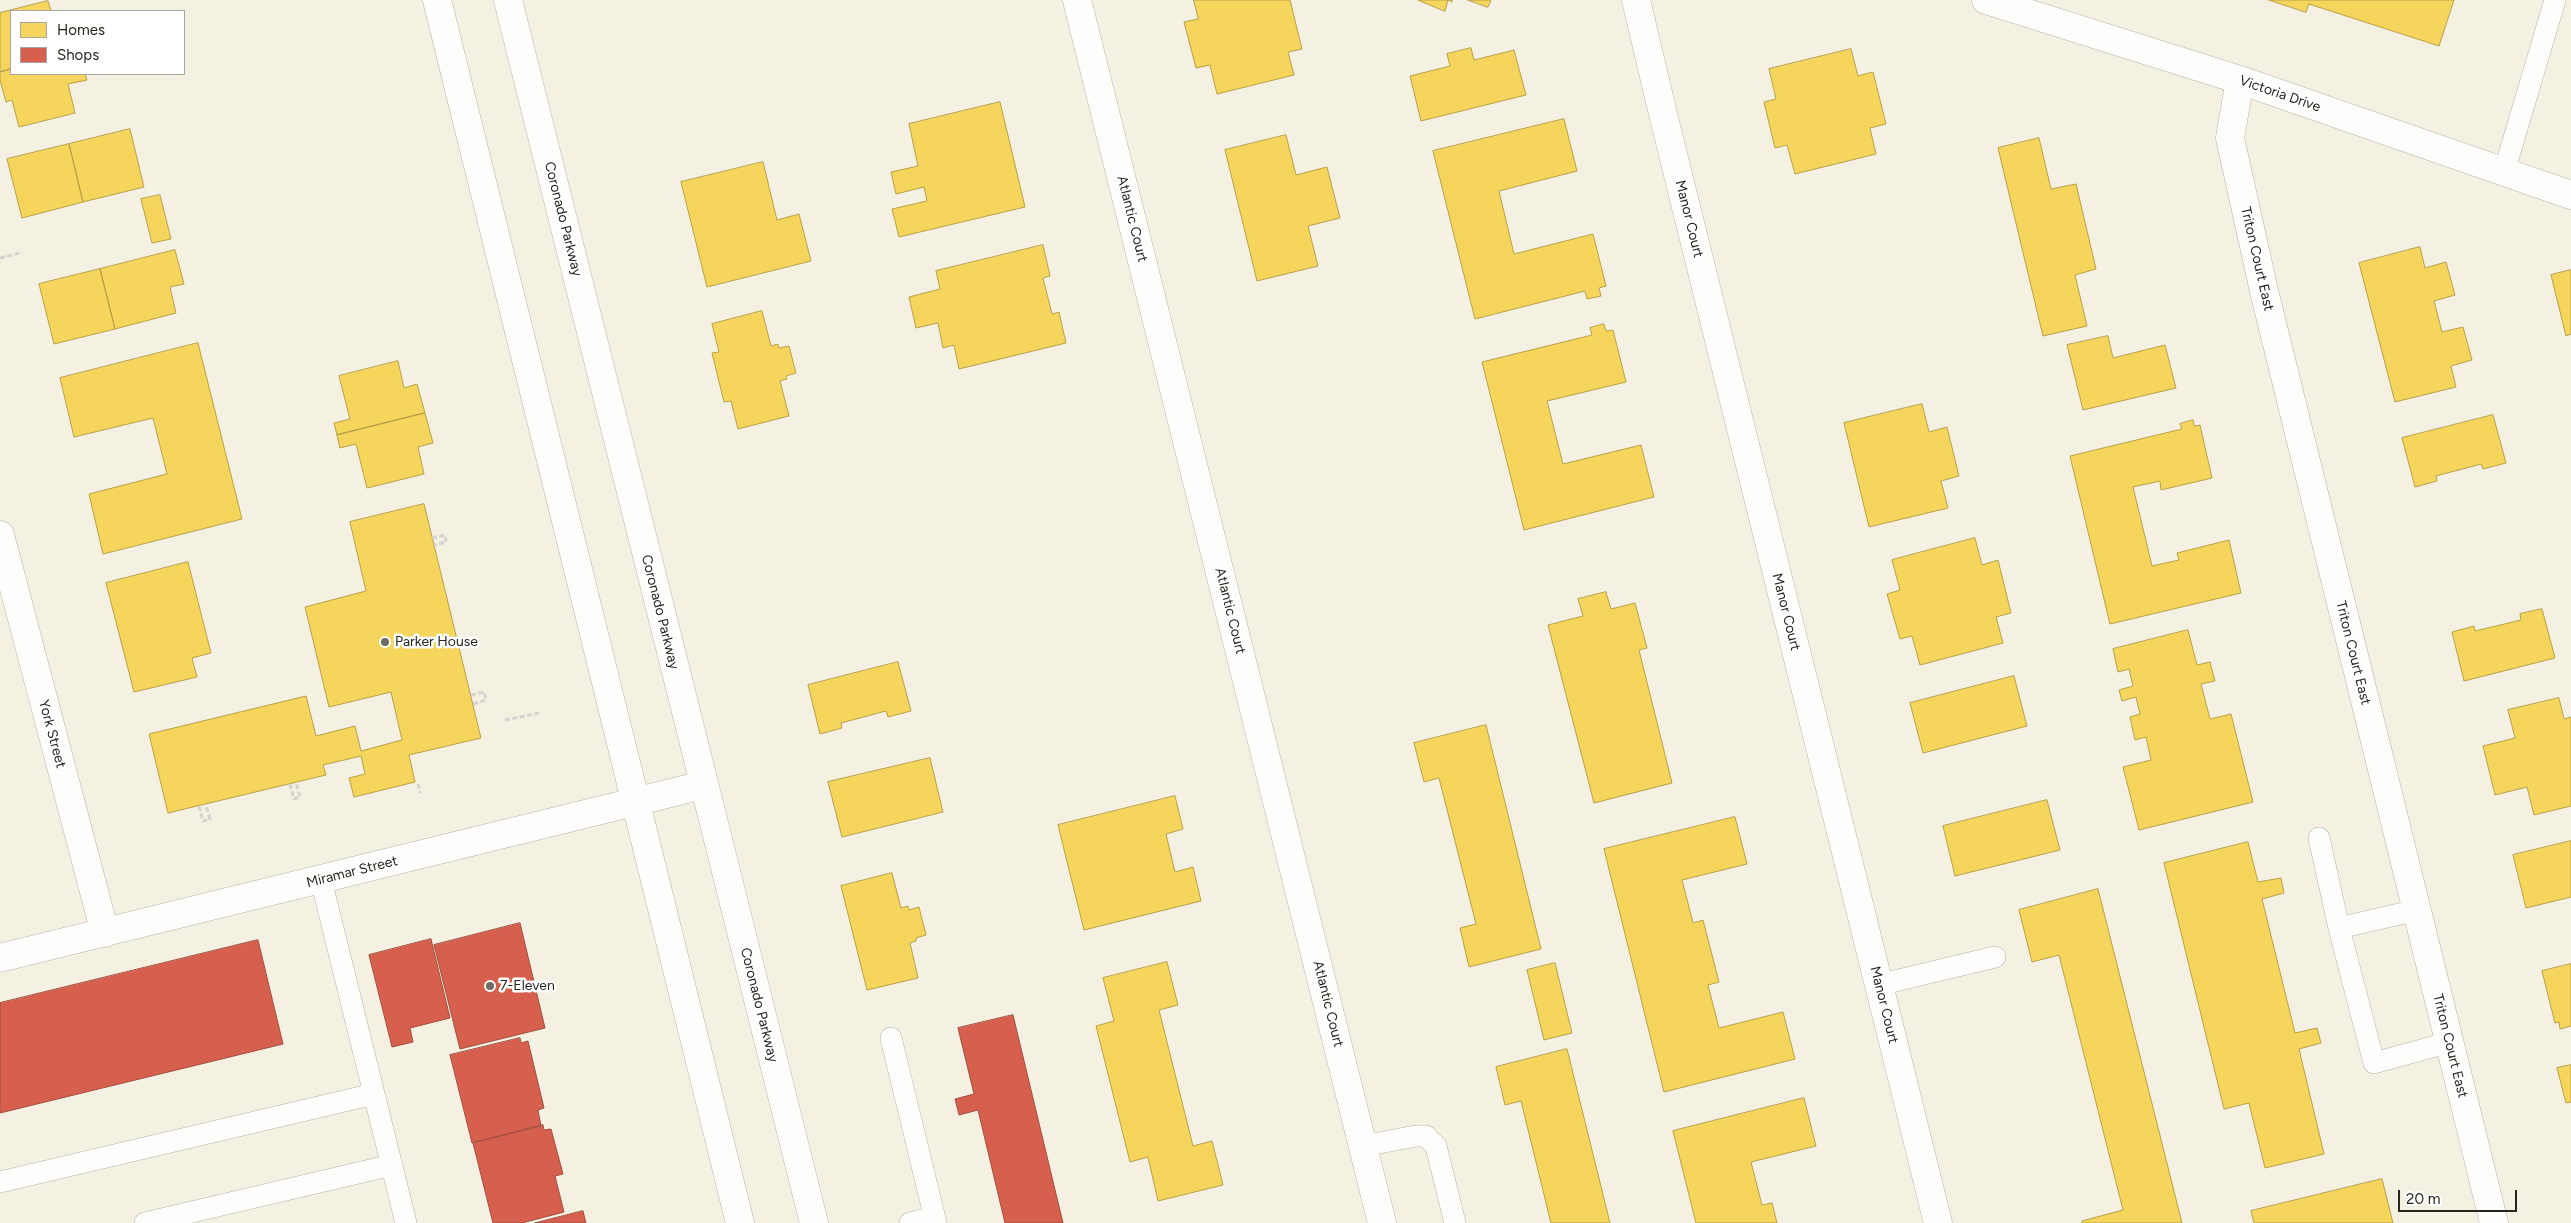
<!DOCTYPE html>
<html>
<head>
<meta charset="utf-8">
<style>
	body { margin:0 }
	#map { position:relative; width:2571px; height:1223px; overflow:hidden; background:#f4f1e3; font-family:Figtree,sans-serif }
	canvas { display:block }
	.legend { position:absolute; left:10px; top:10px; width:175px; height:65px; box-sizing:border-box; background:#fff; border:1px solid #a8a7a4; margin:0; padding:6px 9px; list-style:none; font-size:15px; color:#25241b }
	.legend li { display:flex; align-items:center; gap:10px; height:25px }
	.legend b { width:25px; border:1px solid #a8a7a4 }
	.scale { position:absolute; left:2398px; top:1190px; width:119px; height:22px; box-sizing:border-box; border:2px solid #25241b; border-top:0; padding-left:6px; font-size:15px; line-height:18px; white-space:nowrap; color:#25241b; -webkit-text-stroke:4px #fff; paint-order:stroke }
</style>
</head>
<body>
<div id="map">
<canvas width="2571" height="1223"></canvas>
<ul class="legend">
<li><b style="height:14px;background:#f6d55c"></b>Homes</li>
<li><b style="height:14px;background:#d6604d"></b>Shops</li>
</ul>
<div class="scale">20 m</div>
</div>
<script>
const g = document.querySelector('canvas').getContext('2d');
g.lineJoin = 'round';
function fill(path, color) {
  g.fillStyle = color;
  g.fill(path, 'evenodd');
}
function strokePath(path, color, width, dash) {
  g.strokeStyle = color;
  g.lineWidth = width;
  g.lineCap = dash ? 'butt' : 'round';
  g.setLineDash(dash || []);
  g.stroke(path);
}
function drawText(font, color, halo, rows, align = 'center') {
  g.font = font + ' Figtree,sans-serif';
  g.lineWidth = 5;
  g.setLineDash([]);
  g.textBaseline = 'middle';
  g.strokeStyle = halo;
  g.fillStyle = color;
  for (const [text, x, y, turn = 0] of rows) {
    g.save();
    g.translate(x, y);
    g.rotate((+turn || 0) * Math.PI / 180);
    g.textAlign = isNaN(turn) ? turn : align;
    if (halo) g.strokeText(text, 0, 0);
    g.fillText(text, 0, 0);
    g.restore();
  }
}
const homes = new Path2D(`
	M1194 0H1290L1302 49 1288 52 1294 75 1217 94 1210 65 1196 68 1184 22 1198 19Z
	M1418 0H1452V2L1448 0 1445 11Z
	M1468 0H1491L1488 7Z
	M2269 0H2454L2439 46 2309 4 2306 12Z
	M48 1 51 11H11V69L0 72V13Z
	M1471 48 1474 60 1514 50 1526 95 1421 121 1410 76 1450 66 1447 54Z
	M1851 49 1858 76 1873 72 1886 124 1870 128 1876 154 1795 174 1787 145 1775 148 1764 102 1776 99 1769 69Z
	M11 69V74H85L87 80 68 84 75 113 19 127 12 100 6 102 0 80V72Z
	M1000 102 1025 207 899 237 892 209 927 201 924 187 896 194 891 172 918 166 909 124Z
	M1564 119 1577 171 1499 191 1514 254 1593 234 1606 286 1599 288 1601 296 1587 299 1585 291 1475 319 1433 151Z
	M130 129 144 187 83 202 69 144Z
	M1286 135 1296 175 1327 167 1340 218 1308 226 1318 266 1257 281 1225 150Z
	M2039 138 2051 189 2076 184 2096 269 2075 275 2087 326 2043 336 1998 148Z
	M69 144 83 202 22 218 7 159Z
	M763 162 777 220 799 214 811 261 707 287 681 182Z
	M160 195 171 239 152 243 141 199Z
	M1043 245 1050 276 1043 278 1052 314 1059 312 1066 343 959 369 954 345 943 348 938 323 916 328 909 297 940 289 936 271Z
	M2420 247 2425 268 2446 262 2455 295 2434 301 2442 332 2463 327 2472 360 2451 366 2456 387 2395 402 2359 263Z
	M175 250 184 284 170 287 176 313 115 329 100 269Z
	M100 269 115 329 54 344 39 284Z
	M2571 270V334L2566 336 2551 275Z
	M762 311 771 346 778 344 779 348 789 346 796 373 786 376 787 379 780 381 789 416 738 429 731 401 724 402 712 353 719 352 712 324Z
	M1604 324 1606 331 1613 330 1626 382 1547 401 1563 464 1641 445 1654 497 1524 530 1482 362 1592 335 1590 328Z
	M2108 336 2113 358 2165 345 2176 388 2083 410 2067 345Z
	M198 343 242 519 103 554 89 494 167 474 153 418 74 437 60 378Z
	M398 361 404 388 417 384 425 413 337 435 334 423 350 419 339 376Z
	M1922 404 1929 432 1947 427 1959 476 1941 481 1948 508 1869 527 1844 423Z
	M425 413 433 443 418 447 424 474 367 488 356 444 340 448 337 435Z
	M2493 415 2506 463 2483 469 2481 464 2436 476 2437 481 2415 487 2402 438Z
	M2193 420 2194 426 2200 425 2212 478 2161 490 2160 481 2133 487 2152 566 2179 560 2177 553 2229 540 2241 593 2110 624 2070 456 2182 429 2180 424Z
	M424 504 481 738 409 755 415 782 354 797 349 778 365 774 361 756 323 765 326 775 168 813 149 734 306 696 316 736 355 726 361 751 402 740 391 692 329 707 305 607 366 591 350 522Z
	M1975 538 1982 565 1998 560 2011 613 1996 617 2003 643 1920 665 1912 636 1900 639 1887 594 1900 590 1892 560Z
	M188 562 211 653 192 658 197 677 134 692 106 583Z
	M1606 592 1611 609 1635 603 1647 648 1639 650 1672 783 1594 803 1548 625 1583 616 1578 599Z
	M2542 609 2555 658 2464 681 2452 632 2474 626 2475 631 2521 620 2520 614Z
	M2188 630 2197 665 2210 662 2215 681 2201 684 2210 719 2231 714 2253 802 2139 830 2123 767 2151 760 2146 737 2135 740 2130 717 2140 714 2136 697 2122 701 2119 690 2133 686 2129 669 2118 672 2113 649Z
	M898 662 911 711 888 717 886 711 841 723 842 728 820 734 808 685Z
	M2014 676 2027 726 1923 753 1910 703Z
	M2559 698 2564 719 2571 717V806L2534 815 2527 787 2495 795 2483 746 2515 738 2508 710Z
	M1486 725 1541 949 1469 967 1460 928 1476 924 1439 778 1424 782 1414 743Z
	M930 758 943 812 842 837 828 782Z
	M1175 796 1183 829 1166 834 1175 872 1193 867 1201 901 1084 930 1058 825Z
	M2047 800 2060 850 1955 876 1943 826Z
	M1735 817 1747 864 1682 880 1693 923 1703 920 1719 982 1708 985 1719 1028 1783 1012 1795 1059 1664 1092 1604 849Z
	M2571 841V897L2526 908 2513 855Z
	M2248 842 2258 882 2281 878 2284 893 2262 899 2295 1033 2317 1028 2321 1043 2299 1049 2324 1154 2265 1168 2249 1103 2224 1109 2164 863Z
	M892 873 901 908 908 906 909 910 919 907 926 935 916 938V941L910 943 918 978 867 990 841 886Z
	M2098 889 2182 1223H2082V1221L2123 1210 2059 955 2032 962 2019 910Z
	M1167 962 1178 1005 1159 1010 1193 1146 1212 1141 1223 1185 1158 1201 1148 1157 1130 1162 1096 1026 1114 1021 1103 978Z
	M1555 963 1572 1033 1544 1040 1527 970Z
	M2571 964V1026L2560 1029 2559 1022 2555 1023 2542 971Z
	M1567 1049 1610 1223H1551L1521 1101 1505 1105 1496 1067Z
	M2571 1065V1102L2566 1103 2557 1068Z
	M1804 1098 1816 1146 1751 1162 1762 1205 1772 1203 1777 1223H1696L1673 1131Z
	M2382 1179 2393 1223H2254L2251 1211Z`);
fill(homes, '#f6d55c');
strokePath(homes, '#b7a048', 1);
const shops = new Path2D(`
	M520 923 545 1028 460 1049 434 945Z
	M431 939 450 1018 410 1028 413 1042 392 1047 369 955Z
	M258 940 283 1044 0 1113V1003Z
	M1013 1015 1063 1223H1005L978 1110 959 1115 955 1099 974 1094 958 1028Z
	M520 1038 521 1043 528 1041 544 1108 538 1110 541 1126 472 1143 450 1055Z
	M543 1125 544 1130 551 1129 563 1174 555 1176 564 1212 522 1223H493L473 1143Z
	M583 1211 586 1223H535Z`);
fill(shops, '#d6604d');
strokePath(shops, '#a14e3e', 1);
const lane = new Path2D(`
	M2504 172 2555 0
	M2319 838 2339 928
	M321 880 406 1223
	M2417 910 2339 928 2374 1063 2450 1042
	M1878 985 1995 957
	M891 1038 936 1223
	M1363 1146 1416 1136H1426L1436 1146 1455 1223
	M0 1182 374 1094
	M145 1223 392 1165
	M910 1223 934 1217`);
const street = new Path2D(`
	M1077 0 1382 1223
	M1636 0 1663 114 1938 1223
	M1986 0 2240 80 2571 195
	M2240 80 2230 138 2264 291 2494 1223
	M0 535 105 933
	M0 958 703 785`);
const secondary = new Path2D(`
	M437 0 740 1223
	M508 0 814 1223`);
strokePath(lane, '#b5b3a8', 22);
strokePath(street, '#b5b3a8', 29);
strokePath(secondary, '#b5b3a8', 29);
strokePath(new Path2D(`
	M0 258 20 253
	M432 538 445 535 446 542 434 545
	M471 695 484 692 486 700 473 704
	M505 720 539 713
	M290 784 294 799 300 797 296 782
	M418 784 420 793
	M199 806 203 821 210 819 206 805`), '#d4d3cf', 3, [5, 2.5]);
strokePath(lane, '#fdfdfb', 21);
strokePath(street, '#fdfdfb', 28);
strokePath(secondary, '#fdfdfb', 28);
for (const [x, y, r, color] of [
	[385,642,5,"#6d6c61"],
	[490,986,5,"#6d6c61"]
]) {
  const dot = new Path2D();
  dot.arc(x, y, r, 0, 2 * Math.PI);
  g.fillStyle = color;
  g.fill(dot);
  strokePath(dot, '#fff', 2);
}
drawText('14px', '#25241b', '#fff', [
	["Victoria Drive",2280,94,19],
	["Coronado Parkway",563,219,76],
	["Atlantic Court",1132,219,76],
	["Manor Court",1689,219,76],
	["Triton Court East",2257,259,77],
	["Atlantic Court",1230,611,76],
	["Coronado Parkway",660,612,76],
	["Manor Court",1786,612,76],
	["Triton Court East",2353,653,76],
	["York Street",52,734,75],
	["Miramar Street",352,872,-14],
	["Atlantic Court",1328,1004,76],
	["Coronado Parkway",759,1005,76],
	["Manor Court",1884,1005,76],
	["Triton Court East",2450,1046,76]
]);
drawText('14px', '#25241b', '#fff', [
	["Parker House",395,642],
	["7-Eleven",500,986]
], 'left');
</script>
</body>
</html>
